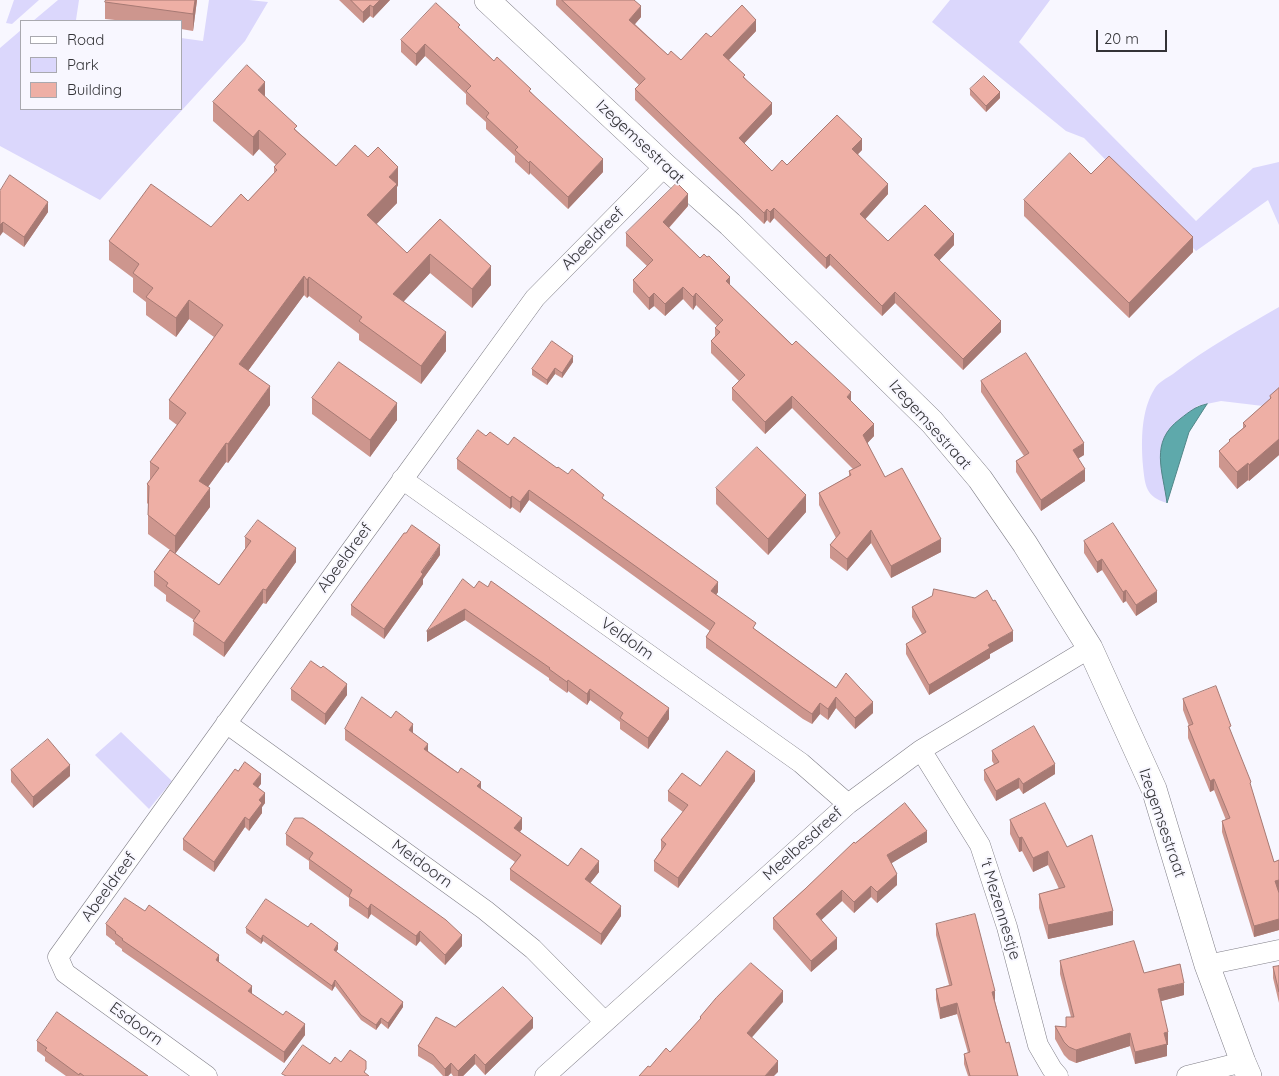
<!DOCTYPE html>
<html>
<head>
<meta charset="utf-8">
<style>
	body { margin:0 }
	#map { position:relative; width:1279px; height:1076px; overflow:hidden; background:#f8f7ff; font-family:Quicksand,sans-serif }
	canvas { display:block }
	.legend { position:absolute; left:20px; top:20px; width:162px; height:90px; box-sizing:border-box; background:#f8f7ff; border:1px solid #a9a9af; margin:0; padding:6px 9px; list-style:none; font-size:15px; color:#333337 }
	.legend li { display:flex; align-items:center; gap:10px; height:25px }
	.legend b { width:25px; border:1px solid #a9a9af }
	.scale { position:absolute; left:1096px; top:30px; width:71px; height:22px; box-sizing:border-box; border:2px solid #333337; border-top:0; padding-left:6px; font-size:15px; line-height:18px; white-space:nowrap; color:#333337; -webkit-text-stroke:4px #f8f7ff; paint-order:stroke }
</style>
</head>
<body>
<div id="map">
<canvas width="1279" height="1076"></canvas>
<ul class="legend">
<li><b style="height:6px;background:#fff"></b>Road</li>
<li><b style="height:14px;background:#dbd7fc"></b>Park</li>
<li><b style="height:14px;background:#eeafa5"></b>Building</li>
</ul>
<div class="scale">20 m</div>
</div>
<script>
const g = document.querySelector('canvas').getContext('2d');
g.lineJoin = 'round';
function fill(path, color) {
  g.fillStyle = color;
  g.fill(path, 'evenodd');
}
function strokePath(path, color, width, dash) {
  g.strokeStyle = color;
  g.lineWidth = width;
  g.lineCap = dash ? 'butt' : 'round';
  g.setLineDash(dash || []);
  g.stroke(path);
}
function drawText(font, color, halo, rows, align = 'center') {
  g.font = font + ' Quicksand,sans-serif';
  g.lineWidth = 4;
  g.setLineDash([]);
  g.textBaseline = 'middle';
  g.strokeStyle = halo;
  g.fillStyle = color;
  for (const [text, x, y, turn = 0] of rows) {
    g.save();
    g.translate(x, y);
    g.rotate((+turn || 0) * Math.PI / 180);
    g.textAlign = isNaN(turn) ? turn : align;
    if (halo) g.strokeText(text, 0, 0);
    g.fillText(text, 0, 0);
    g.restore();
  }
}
fill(new Path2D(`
	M14 0H39L12 24 6 23Z
	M58 0H79L76 20 79 21H33Z
	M209 0H249L268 2 245 41 100 200 0 146V48L21 30V109H181V38L203 41Z
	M950 0H1050L1019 42 1196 221 1253 168 1279 162V225L1268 200 1196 251 1084 138 1066 131 932 22Z
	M1279 307V397L1263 406 1221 401 1197 406 1165 484 1167 503C1146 497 1145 486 1143 466 1141 440 1141 410 1155 388 1159 382 1167 378 1173 374 1206 348 1243 328 1279 307Z
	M121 732 172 781 149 809 95 755Z`), '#dbd7fc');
const water = new Path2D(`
	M1207 404 1189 432 1167 503C1163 471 1149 442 1180 419 1189 412 1196 406 1207 404Z`);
fill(water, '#5ea9ab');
strokePath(water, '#518688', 1);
const minor = new Path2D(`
	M402 479 801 763 848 804
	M226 723 485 910 533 949 604 1021
	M921 750 980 845 1007 927 1038 1045 1052 1069 1058 1076
	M1207 965 1279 950
	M207 1076 65 973 58 957 347 556 535 298 665 166
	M545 1076 848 804 921 750 1090 648
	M1187 1076 1243 1062`);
const tertiary = new Path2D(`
	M487 0 665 166 730 224 932 422 980 479 1025 544 1090 648 1154 789 1207 965 1243 1062 1249 1076`);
strokePath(minor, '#807f88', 21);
strokePath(tertiary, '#807f88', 26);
strokePath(minor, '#fff', 20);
strokePath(tertiary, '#fff', 25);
fill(new Path2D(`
	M197 0 193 31 181 29V21H125L105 19V2Z
	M339 0H390L373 18 370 16 363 23Z
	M556 0H634L641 17 635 24 668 55 681 60 711 37 756 31 729 60 745 78 772 114 744 143 772 171 787 165 862 150 858 154 888 194 865 219 888 241 954 245 939 260 1001 332 963 370 895 303 882 316 830 265 826 269 774 218 770 223 767 220 764 224 635 100V89L639 85 556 5Z
	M460 29 494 61 531 92 603 172 568 209 530 173 529 175 515 162V156L486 129V122L466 104V94L425 56 416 66 401 52V40Z
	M970 89 1000 98 986 112 970 95Z
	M265 97 297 131 336 166 398 185 397 187V203L376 224 407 253 440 219 491 285 472 308 430 273 403 302 446 351 421 384 359 340V334L309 296 307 298 304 295 248 371 270 405 228 463 226 462 208 487 210 507 175 554 219 585 245 549V537L296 562 266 604 263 603 224 657 193 635 194 620 166 601V595L154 586V572L170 550 148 534V504L147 503V484L150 480V462L177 425 169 419V400L214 337 189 319 176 337 146 315V302L133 292V278L109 260V241L211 227 248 201 274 173V167L276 165 259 149 253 156 213 121V102Z
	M1091 174 1193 252 1129 318 1024 216V200Z
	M0 191 48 212 24 247 3 232Z
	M688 206 669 228 700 258 730 285 851 401 874 436 867 443 885 477 941 552 891 578 871 543 847 571 830 558V545L836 538 819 505V493L849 476V471L853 469 792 408 765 434 732 400V388L739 381 711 353V341L715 336V328L717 326 696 305 693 310 683 299 665 316 654 306 649 310 633 292V280L647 266 626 246V233Z
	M573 362 562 378 555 374 547 385 532 375V369Z
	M981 381 1084 455 1078 458 1085 481 1041 511 1016 472V461L1024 456 981 392Z
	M1279 388V455L1249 481 1248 480 1237 489 1219 467V451L1229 442V440L1243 428V423L1270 399V396Z
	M312 398 397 420 370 457 312 414Z
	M486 436 508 445 557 468 604 500 718 592 716 595 756 630 836 688 873 713 855 729 836 708 828 720 820 714 812 724 803 719 706 648V637L710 631 529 500 520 513 512 507 510 509 457 469V459Z
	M716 488 806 512 768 555 716 504Z
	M1084 541 1157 602 1136 616 1126 601 1123 603 1102 570 1097 573 1084 553Z
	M440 555 423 579V584L384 639 351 615V605Z
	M474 588 669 719 648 749 620 729V722L590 700 587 705 568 691 567 693 549 680V678L465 620 427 642Z
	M932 596 1013 641 990 654V658L929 695 906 654V644L922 634 912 617V607Z
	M291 689 347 695 325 725 291 700Z
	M1183 699 1231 732 1251 788 1274 862 1279 860V930L1254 937 1222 832V821L1226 820 1214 790 1210 792 1188 738V726H1189L1183 710Z
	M345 729 413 733 428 751 481 789 522 829 520 832 568 866 599 872 590 883 621 916 601 945 510 880V869L515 862 345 740Z
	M992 751 1055 774 1023 794 1019 788 996 801 984 780V770L994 764 992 761Z
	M11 770 70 776 33 808 11 782Z
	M755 781 678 888 654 871V861L661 850V840L683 812 668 801V791L700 786Z
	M261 784 258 787 265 803 262 807V813L249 831 245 827 214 872 183 850V839Z
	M1010 820 1067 847 1113 925 1048 939 1039 908V894L1059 889 1048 865 1033 872 1022 851 1019 852 1010 834Z
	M286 834 462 946 445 965 420 941 416 946 371 914 368 919 349 906V898L309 869V861L286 845Z
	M927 842 891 863 897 885 877 903 871 897 854 913 842 901 821 920 837 949 811 972 773 929V918L855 843Z
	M106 924 219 963 252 994 305 1035 284 1063 122 951V949L115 944V942L106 935Z
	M936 924 995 1001 1006 1043 1018 1076H968L964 1064V1054L968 1053 957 1014 940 1019 936 999V989L949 985 936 935Z
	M246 928 338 949 336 952 403 1007 388 1029 381 1023 376 1030 361 1020 335 986 332 991 263 941 261 944 246 933Z
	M1060 961 1144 973 1184 995 1161 1001 1168 1045H1167V1056L1135 1064 1130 1046 1076 1063 1069 1060 1064 1055 1055 1039V1026L1066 1027 1071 1017 1060 974Z
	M1279 966V1003L1273 978V967Z
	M455 1027 533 1028 485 1075 475 1064 463 1076H453L451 1073 448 1076H443L433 1065 418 1056V1046Z
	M37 1041 148 1076H66L45 1061V1057L37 1051Z`), '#cd968e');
fill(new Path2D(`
	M195 0H197L193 31V14Z
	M380 0H390L373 18V7Z
	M370 5V16L363 23V12Z
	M641 6V17L629 31V20Z
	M756 20V31L723 66V55Z
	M425 44V56L416 66V54Z
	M265 82V101L258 90Z
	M1000 92V98L986 112V106Z
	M772 103V114L739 149V138Z
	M259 130V149L253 156V137Z
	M862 139V150L852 160V149Z
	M603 159V172L568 209V197Z
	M530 161V173L529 175V163Z
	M398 167V185L397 187V203L367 234V215L389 177Z
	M888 184V194L860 225V214Z
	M688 194V206L663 234V222Z
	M48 202V212L24 247V237Z
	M774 208V218L770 223V212Z
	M767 209V220L764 224V213Z
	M3 222V232L0 236V225Z
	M954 234V245L934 266V255Z
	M1193 237V252L1129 318V303Z
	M430 254V273L393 313V294Z
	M830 254V265L826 269V258Z
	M491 266V285L472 308V289Z
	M304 276V295L239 383V364Z
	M309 277V296L307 298V280Z
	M730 277V289L726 281Z
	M683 287V299L665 316V304Z
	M895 292V303L882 316V306Z
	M654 293V306L649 310V298Z
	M696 293V305L693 310V297Z
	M189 300V319L176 337V318Z
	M1001 321V332L963 370V359Z
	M446 332V351L421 384V366Z
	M573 356V362L562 378V373Z
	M555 368V374L547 385V380Z
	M270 386V405L228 463V444Z
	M851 392V405L847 397Z
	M792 396V408L765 434V422Z
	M397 403V420L370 457V440Z
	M874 424V436L863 448V435Z
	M1279 439V455L1249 481V465Z
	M226 443V462L199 499V481Z
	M1084 443V455L1073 462V450Z
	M1248 463V480L1237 489V472Z
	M1085 469V481L1041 511V500Z
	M210 488V507L175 554V536Z
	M529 490V500L520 513V502Z
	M806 495V512L768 555V539Z
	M512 496V507L510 509V498Z
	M871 530V543L847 571V559Z
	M941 539V552L891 578V566Z
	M440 545V555L423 579V584L384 639V629Z
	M296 548V562L266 604V590Z
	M1102 559V570L1097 573V562Z
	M718 582V592L711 602V591Z
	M263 589V603L224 657V643Z
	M1126 590V601L1123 603V592Z
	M1157 591V602L1136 616V605Z
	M465 609V620L427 642V631Z
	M1013 631V641L990 654V658L929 695V685L988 645Z
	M568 680V691L567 693V682Z
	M347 684V695L325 725V714Z
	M590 689V700L587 705V694Z
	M836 697V708L828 720V709Z
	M873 702V713L855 729V718Z
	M820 703V714L812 724V714Z
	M669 708V719L648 749V738Z
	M413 724V735L409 730Z
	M428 744V754L424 749Z
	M1055 764V774L1023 794V784Z
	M70 765V776L33 808V797Z
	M755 771V781L678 888V878Z
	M261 774V784L253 794V784Z
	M1019 778V788L996 801V791Z
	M1214 779V790L1210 792V781Z
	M481 782V793L477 786Z
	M265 793V803L262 807V813L249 831V820L259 800Z
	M245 817V827L214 872V862Z
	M522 818V829L514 839V828Z
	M927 831V842L887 866V855Z
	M1022 837V851L1019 852V838Z
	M1048 851V865L1033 872V858Z
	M599 861V872L585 890V879Z
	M897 874V885L877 903V892Z
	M1279 880V891L1275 892V881Z
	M871 886V897L854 913V902Z
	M842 890V901L816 925V914Z
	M371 904V914L368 919V909Z
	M621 906V916L601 945V934Z
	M1113 911V925L1048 939V925Z
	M1279 919V930L1254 937V926Z
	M420 931V941L416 946V936Z
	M263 935V941L261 944V939Z
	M462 935V946L445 965V955Z
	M837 938V949L811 972V961Z
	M338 943V949L334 955V950Z
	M219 955V966L216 960Z
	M335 980V986L332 991V986Z
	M1184 983V995L1158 1002V989Z
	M252 986V997L248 991Z
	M783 991V1002L747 1043V1033Z
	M995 991V1001L992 1002V992Z
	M403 1002V1007L388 1029V1023Z
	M957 1003V1014L940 1019V1008Z
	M381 1018V1023L376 1030V1025Z
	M533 1018V1028L485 1075V1065Z
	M305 1024V1035L284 1063V1052Z
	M1168 1032V1045H1167V1056L1135 1064V1052L1164 1033Z
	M1130 1033V1046L1076 1063V1050Z
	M475 1054V1064L463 1076H458V1071Z
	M778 1061V1072L774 1076H765Z
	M451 1063V1073L448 1076H445V1069Z`), '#a77a74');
const building = new Path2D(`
	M106 0H195L193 14 105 2Z
	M351 0H380L373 7 370 5 363 12Z
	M562 0H634L641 6 629 20 668 55 671 51 681 60 706 33 711 37 742 5 756 20 723 55 745 75 743 77 772 103 739 138 772 171 782 160 787 165 837 115 862 139 852 149 888 184 860 214 888 241 925 205 954 234 934 255 1001 321 963 359 895 292 882 306 830 254 826 258 774 208 770 212 767 209 764 213 635 89 645 79Z
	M436 3 460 25 458 27 494 61 497 57 531 89 529 91 603 159 568 197 530 161 529 163 515 150 518 147 486 117 489 113 466 91 471 86 425 44 416 54 401 40Z
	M247 65 265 82 258 90 297 126 294 129 336 166 355 145 368 157 378 147 398 167 389 177 397 184 367 215 407 253 440 219 491 266 472 289 430 254 393 294 446 332 421 366 359 321 362 317 309 277 307 280 304 276 239 364 270 386 228 444 226 443 199 481 210 488 175 536 148 515 149 486 147 484 159 468 150 462 186 413 169 400 223 325 189 300 176 318 146 297 153 288 133 273 139 264 109 241 151 184 211 227 241 194 248 201 277 170 274 167 286 154 259 130 253 137 213 102Z
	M984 76 1000 92 986 106 970 89Z
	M1070 153 1091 174 1109 156 1193 237 1129 303 1024 200Z
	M10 175 48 202 24 237 3 222 0 225V191Z
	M677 183 688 194 663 222 700 258 704 254 707 257 709 256 730 277 726 281 792 345 796 341 851 392 847 397 874 424 863 435 885 477 902 468 941 539 891 566 871 530 847 559 830 545 840 533 819 493 851 475 849 471 861 465 792 396 765 422 732 388 745 375 711 341 720 332 715 328 723 320 696 293 693 297 683 287 665 304 654 293 649 298 633 280 653 260 626 233Z
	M552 341 573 356 562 373 555 368 547 380 532 369Z
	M1026 353 1084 443 1073 450 1085 469 1041 500 1016 461 1029 453 981 381Z
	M339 362 397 403 370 440 312 398Z
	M1279 388V439L1249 465 1248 463 1237 472 1219 451 1230 441 1229 440 1246 426 1243 423 1271 398 1270 396Z
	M478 430 486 436 490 432 508 445 514 437 557 468 558 467 568 474 572 469 604 495 602 498 718 582 711 591 756 623 753 628 836 688 846 673 873 702 855 718 836 697 828 709 820 703 812 714 803 708 706 637 715 623 529 490 520 502 512 496 510 498 457 459Z
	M757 447 806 495 768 539 716 488Z
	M258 520 296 548 266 590 263 589 224 643 193 621 200 611 166 586 168 583 154 572 170 550 219 585 251 541 245 537Z
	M1113 523 1157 591 1136 605 1126 590 1123 592 1102 559 1097 562 1084 541Z
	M412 525 440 545 421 572 423 574 384 629 351 605 404 533H406Z
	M463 579 474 588 479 581 488 587 491 581 669 708 648 738 620 718 623 713 590 689 587 694 568 680 567 682 549 669 550 668 465 609 427 631Z
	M934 589 975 598 987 590 993 601 995 600 1013 631 988 645 990 648 929 685 906 644 926 632 912 607 932 596Z
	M311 661 321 668 323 666 347 684 325 714 291 689Z
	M1216 686 1231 726 1229 727 1251 782 1250 783 1274 862 1279 860V880L1275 881 1279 893V919L1254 926 1222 821 1230 818 1214 779 1210 781 1188 726 1193 724 1183 699Z
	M362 697 391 718 396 711 413 724 409 730 428 744 424 749 458 773 461 768 481 782 477 786 522 818 514 828 568 866 581 848 599 861 585 879 621 906 601 934 510 869 521 855 345 729Z
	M1034 726 1055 764 1023 784 1019 778 996 791 984 770 999 762 992 751Z
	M48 739 70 765 33 797 11 770Z
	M727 751 755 771 678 878 654 861 666 844 661 840 688 805 668 791 682 773 700 786Z
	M245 762 261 774 253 784 265 793 259 800 262 803 249 820 245 817 214 862 183 839 235 769 238 771Z
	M905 803 927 831 887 855 897 874 877 892 871 886 854 902 842 890 816 914 837 938 811 961 773 918 805 889 854 842 855 843Z
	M1045 803 1067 847 1092 835 1113 911 1048 925 1039 894 1065 887 1048 851 1033 858 1022 837 1019 838 1010 820Z
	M295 818H303L315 826 446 920 462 935 445 955 420 931 416 936 371 904 368 909 359 902 349 896 352 890 309 859 313 853 286 834Z
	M125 898 145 911 149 905 219 955 216 960 252 986 248 991 283 1015 286 1011 305 1024 284 1052 122 940 123 939 115 933 116 932 106 924Z
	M266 899 308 927 311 923 338 943 334 950 403 1002 388 1023 381 1018 376 1025 361 1015 335 980 332 986 263 935 261 939 246 928Z
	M975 914 995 991 992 992 1006 1043 1009 1042 1018 1076H970L964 1054 970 1052 957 1003 940 1008 936 989 952 985 936 924Z
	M1134 941 1144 973 1180 964 1184 983 1158 989 1168 1032 1164 1033 1167 1044 1135 1052 1130 1033 1076 1050 1069 1047 1064 1042 1055 1026 1066 1027V1017H1074L1060 961Z
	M751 963 783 991 747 1033 778 1061 765 1076H639L648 1066 650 1067 666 1048 670 1052 701 1018 700 1017 716 998Z
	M1279 966V992L1273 967Z
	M503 987 533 1018 485 1065 475 1054 458 1071 451 1063 445 1069 433 1055 418 1046 436 1017 455 1027Z
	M57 1012 148 1076H84L80 1073 79 1075 45 1050 47 1048 37 1041Z
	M303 1045 330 1064 335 1057 341 1062 350 1050 366 1061V1069L364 1072 369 1076H286L282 1074Z`);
fill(building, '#eeafa5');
strokePath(building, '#a77a74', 1);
drawText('16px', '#333337', '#f8f7ff', [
	["Izegemsestraat",640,142,43],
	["Abeeldreef",593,239,-45],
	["Izegemsestraat",930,425,48],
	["Abeeldreef",345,558,-54],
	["Veldolm",627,639,35],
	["Izegemsestraat",1162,823,71],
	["Meelbesdreef",803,844,-42],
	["Meidoorn",422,864,36],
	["Abeeldreef",109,887,-54],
	["'t Mezennestje",1000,909,73],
	["Esdoorn",136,1024,36]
]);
</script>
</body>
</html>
